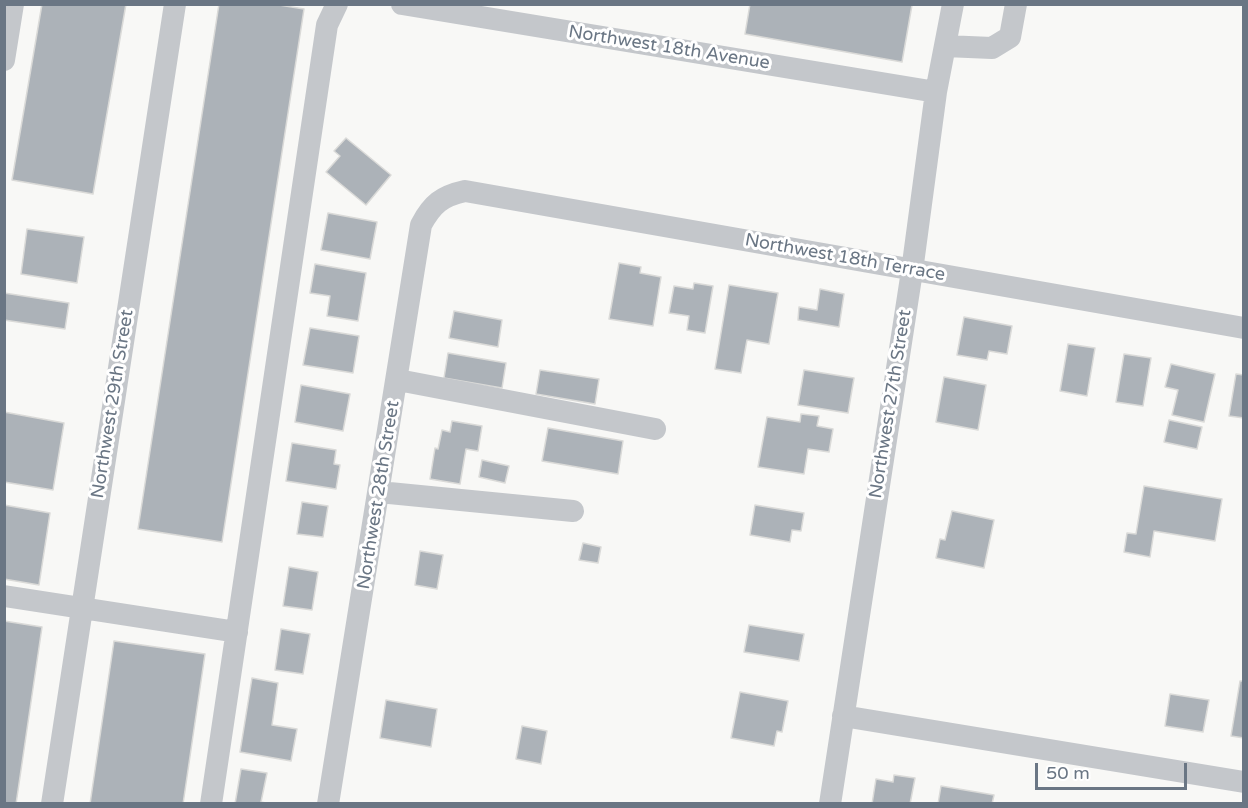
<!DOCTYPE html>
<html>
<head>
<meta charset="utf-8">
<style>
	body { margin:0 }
	#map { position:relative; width:1248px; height:808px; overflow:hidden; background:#f8f8f6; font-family:"Varela Round",sans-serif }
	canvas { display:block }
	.frame { position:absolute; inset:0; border:6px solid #6a7684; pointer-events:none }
	.scale { position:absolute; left:1035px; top:763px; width:152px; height:27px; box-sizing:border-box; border:3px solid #6a7684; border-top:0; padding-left:8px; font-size:18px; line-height:21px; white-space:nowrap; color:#6a7684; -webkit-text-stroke:4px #fff; paint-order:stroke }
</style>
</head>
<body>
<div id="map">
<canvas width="1248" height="808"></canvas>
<div class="frame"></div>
<div class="scale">50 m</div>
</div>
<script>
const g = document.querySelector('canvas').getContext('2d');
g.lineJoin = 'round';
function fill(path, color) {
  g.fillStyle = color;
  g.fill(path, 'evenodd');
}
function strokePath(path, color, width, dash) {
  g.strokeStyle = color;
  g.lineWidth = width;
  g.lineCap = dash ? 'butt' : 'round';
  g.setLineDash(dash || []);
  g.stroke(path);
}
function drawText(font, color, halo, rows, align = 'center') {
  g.font = font + ' "Varela Round",sans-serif';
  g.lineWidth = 6;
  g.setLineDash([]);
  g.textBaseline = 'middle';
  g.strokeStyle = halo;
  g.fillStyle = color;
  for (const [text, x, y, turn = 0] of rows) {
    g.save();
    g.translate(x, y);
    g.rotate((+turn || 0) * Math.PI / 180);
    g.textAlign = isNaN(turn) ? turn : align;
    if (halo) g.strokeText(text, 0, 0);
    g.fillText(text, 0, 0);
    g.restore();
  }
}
const building = new Path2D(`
	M42 4H126L93 194 12 180Z
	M219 4H273L304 9 222 542 138 529Z
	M750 4 912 5 902 62 745 34Z
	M346 138 391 175 366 205 326 172 340 156 334 151Z
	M328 213 377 222 370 259 321 250Z
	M27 229 84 237 77 283 21 274Z
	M619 263 641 267 640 273 661 277 653 326 609 319Z
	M315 264 366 273 358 321 327 316 330 296 310 293Z
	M694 283 713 286 705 333 687 330 689 316 669 313 674 286 693 289Z
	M729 285 778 293 769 344 747 340 741 373 715 369Z
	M820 289 844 294 839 327 798 320 799 307 817 310Z
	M4 293 69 303 65 329 4 320Z
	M454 311 502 320 498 347 449 338Z
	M964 317 1012 326 1007 354 989 351 987 360 957 355Z
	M310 328 359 336 353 373 303 365Z
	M1068 344 1095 348 1087 396 1060 391Z
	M448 353 506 363 502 388 444 378Z
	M1124 354 1151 358 1143 406 1116 402Z
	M1171 364 1215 374 1204 422 1172 415 1178 390 1165 387Z
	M540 370 599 379 595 404 536 394Z
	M804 370 854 378 848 413 798 405Z
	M1236 374 1244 375V418L1229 416Z
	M944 377 986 385 978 430 936 422Z
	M301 385 350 394 343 431 295 422Z
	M4 412 64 423 53 490 4 482Z
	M801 414 819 416 817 426 833 429 829 452 808 449 804 474 758 467 767 417 800 422Z
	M1169 420 1202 427 1197 449 1164 442Z
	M452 421 482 426 478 451 466 449 460 484 430 479 435 448 438 449 442 430 450 432Z
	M548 428 623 441 618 474 542 461Z
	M292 443 336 450 334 464 340 465 336 489 286 481Z
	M482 460 509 466 505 483 479 477Z
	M1144 486 1222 499 1215 541 1154 531 1150 557 1124 552 1127 533 1136 534Z
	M302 502 328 506 323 537 297 534Z
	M4 505 50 513 39 585 4 579Z
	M755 505 804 513 801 531 792 530 790 542 750 535Z
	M952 511 994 520 984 568 936 558 940 539 945 540Z
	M583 543 601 547 598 563 579 560Z
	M420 551 443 555 437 589 415 585Z
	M289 567 318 572 312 610 283 606Z
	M4 621 42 627 16 804H4Z
	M749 625 804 634 799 661 744 652Z
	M281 629 310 634 303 674 275 670Z
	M114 641 205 654 183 804H90Z
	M252 678 278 683 272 725 297 729 291 761 240 752Z
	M1240 681H1244V738L1231 736Z
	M740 692 788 701 782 732 777 731 774 746 731 738Z
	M1170 694 1209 700 1203 732 1165 726Z
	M386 700 437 709 431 747 380 738Z
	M522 726 547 731 541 764 516 759Z
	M241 769 267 773 261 802 271 804H235Z
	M894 775 915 778 910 804H872L876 779 893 782Z
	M941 786 994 795 992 804H938Z`);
fill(building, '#acb2b8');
strokePath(building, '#dadad8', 1.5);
strokePath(new Path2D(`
	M402 4 936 92
	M945 46 992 48 1010 37 1016 4
	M4 60 13 4
	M398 380 655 429
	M379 492 573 511
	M4 596 237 632
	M843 716 1244 782
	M52 804 175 4
	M211 804 327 25 337 4
	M328 804 421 225C432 204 442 196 465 191L1244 328
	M830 804 912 271 936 92 953 4`), '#c4c7cb', 22);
drawText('18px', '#6a7684', '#fff', [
	["Northwest 18th Avenue",669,48,9],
	["Northwest 18th Terrace",845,258,10],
	["Northwest 29th Street",113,404,-81],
	["Northwest 27th Street",891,404,-81],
	["Northwest 28th Street",379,495,-81]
]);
</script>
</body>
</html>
